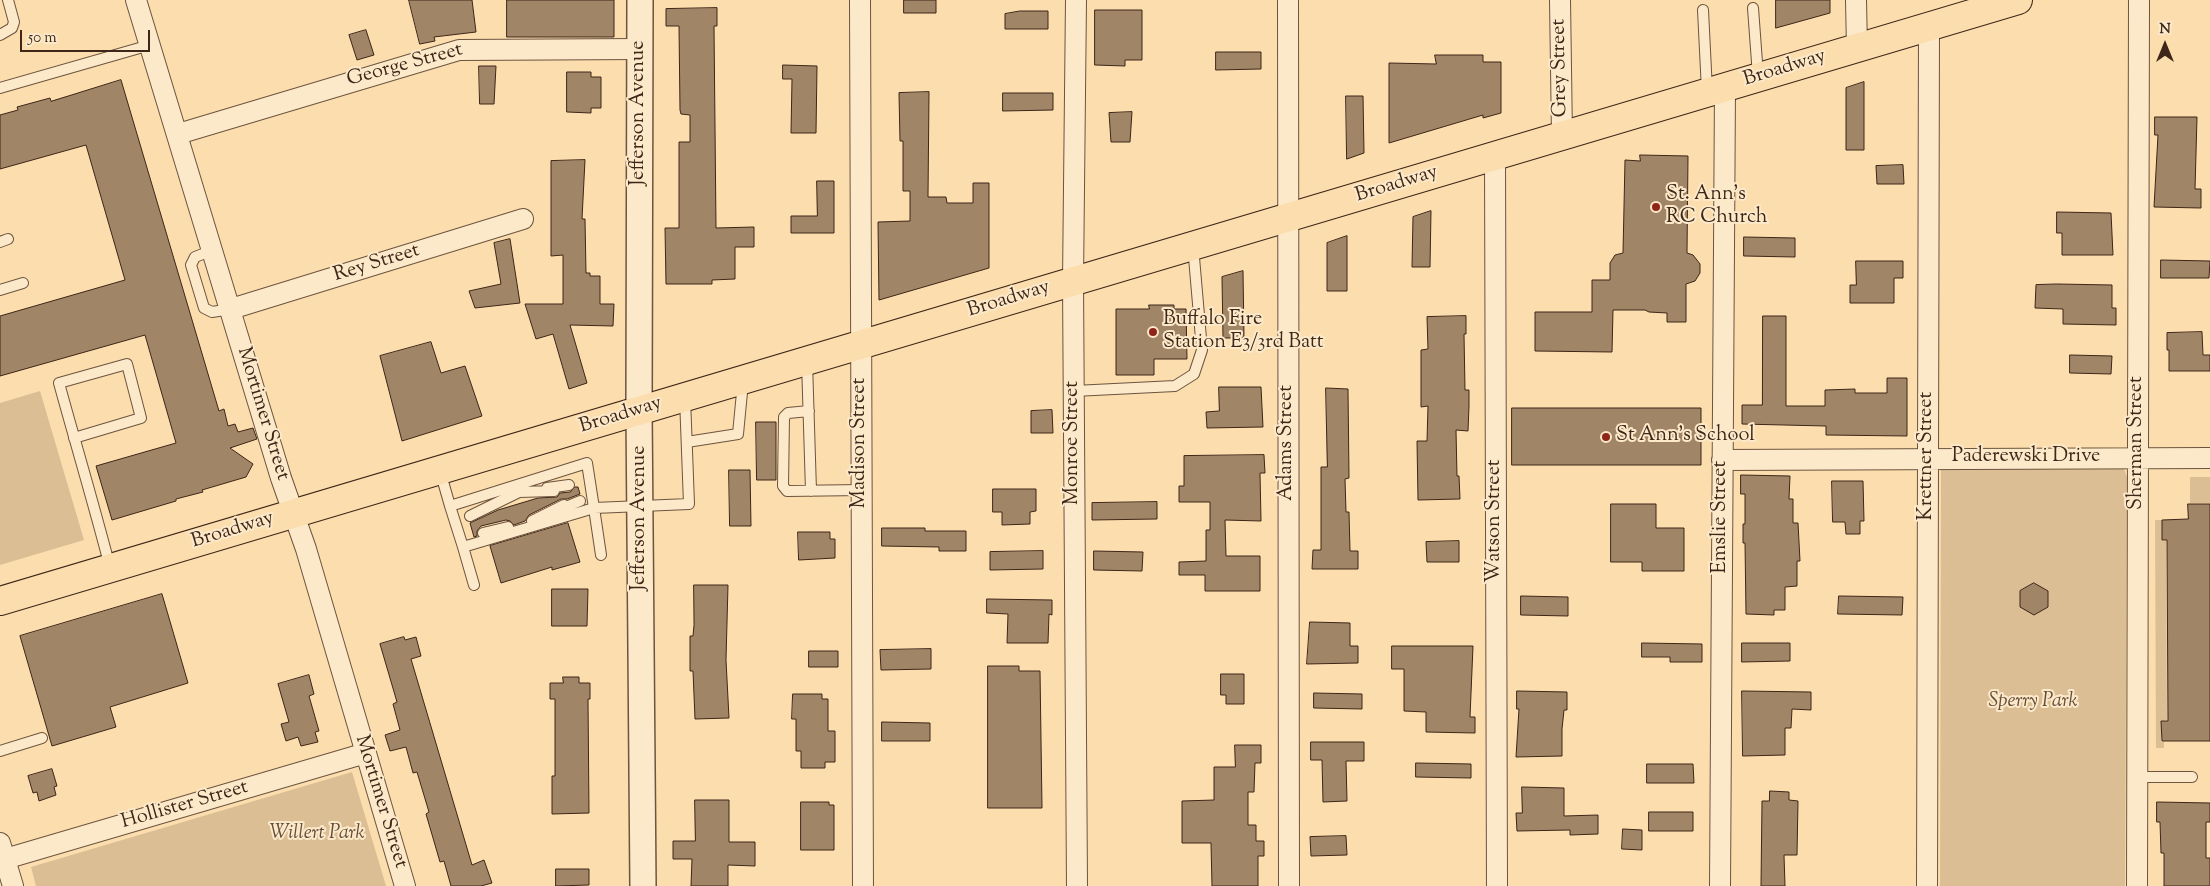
<!DOCTYPE html>
<html>
<head>
<meta charset="utf-8">
<style>
	body { margin:0 }
	#map { position:relative; width:2210px; height:886px; overflow:hidden; background:#fbddae; font-family:"Sorts Mill Goudy",serif }
	canvas { display:block }
	.north { position:absolute; left:2140px; top:20px; width:50px; height:50px; -webkit-text-stroke:4px #fce9ca; paint-order:stroke; rotate:0deg; font-size:14px; font-weight:700; line-height:20px; text-align:center; color:#3e2618 }
	.north::after { content:''; display:block; margin:auto; width:18px; height:22px; background:#3e2618; clip-path:polygon(50% 0,100% 100%,50% 72%,0 100%) }
	.scale { position:absolute; left:20px; top:30px; width:130px; height:22px; box-sizing:border-box; border:2px solid #3e2618; border-top:0; padding-left:6px; font-size:15px; line-height:18px; white-space:nowrap; color:#3e2618; -webkit-text-stroke:4px #fce9ca; paint-order:stroke }
</style>
</head>
<body>
<div id="map">
<canvas width="2210" height="886"></canvas>
<div class="north">N</div>
<div class="scale">50 m</div>
</div>
<script>
const g = document.querySelector('canvas').getContext('2d');
g.lineJoin = 'round';
function fill(path, color) {
  g.fillStyle = color;
  g.fill(path, 'evenodd');
}
function strokePath(path, color, width, dash) {
  g.strokeStyle = color;
  g.lineWidth = width;
  g.lineCap = dash ? 'butt' : 'round';
  g.setLineDash(dash || []);
  g.stroke(path);
}
function drawText(font, color, halo, rows, align = 'center') {
  g.font = font + ' "Sorts Mill Goudy",serif';
  g.lineWidth = 4;
  g.setLineDash([]);
  g.textBaseline = 'middle';
  g.strokeStyle = halo;
  g.fillStyle = color;
  for (const [text, x, y, turn = 0] of rows) {
    g.save();
    g.translate(x, y);
    g.rotate((+turn || 0) * Math.PI / 180);
    g.textAlign = isNaN(turn) ? turn : align;
    if (halo) g.strokeText(text, 0, 0);
    g.fillText(text, 0, 0);
    g.restore();
  }
}
fill(new Path2D(`
	M40 391 84 540 0 565V403Z
	M2117 467 2124 469 2127 477 2125 886H1940L1941 468Z
	M2190 477H2210V503H2190Z
	M2155 520H2162V541H2166L2167 720 2161 721V742H2164V748H2156Z
	M352 772 386 886H36L31 867Z`), '#dbbe94');
const building = new Path2D(`
	M409 0H472L476 32 434 37 435 41 420 44Z
	M507 0H614V37H507Z
	M904 0H936V13H904Z
	M1776 0H1830V13L1776 28Z
	M717 8V26H714L716 228 754 227V247H735V279L712 280V284H666L665 228H679V142H690V115L681 114 680 110 679 26H666V9Z
	M1095 10H1142V60H1125V66L1095 65Z
	M1020 11H1048V29H1005V14Z
	M366 30 374 55 357 60 349 35Z
	M1216 52H1261V69L1216 70Z
	M1435 55H1483V62H1501V113L1483 118V115L1389 143V63L1436 64Z
	M783 65 817 66 816 133H791L792 79H783Z
	M479 66H496L494 104H480Z
	M567 72H591V77H601V108H591V113L567 112Z
	M121 80 219 411 224 409 228 426 235 424 238 432 253 428 257 439 230 448 253 464 246 477 202 490 203 492 176 499V501L112 520 96 466 176 443 145 335 0 376V316L125 280 86 145 0 169V115L18 110 17 107 50 98 51 101Z
	M1864 82V150H1846V88Z
	M929 92 928 197H946L947 203H973V183H989V268L879 300 878 222 910 221V191H903V141H900L899 93Z
	M1003 93H1053V110L1003 111Z
	M1346 96H1363L1364 153 1347 159Z
	M1132 112 1130 142H1111L1109 113Z
	M2155 117H2197L2195 189H2201V208L2154 207 2158 135H2155Z
	M1640 155 1688 156 1687 253 1693 255 1700 264V273L1695 281 1686 284V322H1667V313L1649 312 1645 310H1613L1612 352 1535 351V312H1592V280H1610V263L1615 255 1623 253 1625 160 1640 161Z
	M585 160 582 219H585L586 273H590V276H600V304H614L613 326 570 325 587 383 569 389 553 334 536 339 525 304H563V255L551 256V161Z
	M1903 165 1904 184H1877L1876 166Z
	M817 181H834V233H791V216H817Z
	M1431 211 1430 267H1412L1413 217Z
	M2057 212 2111 213 2113 255H2062V233H2057Z
	M1347 236V291H1327V243Z
	M1744 237 1795 238V257L1744 256Z
	M510 239 520 303 475 308 469 291 501 284 494 243Z
	M2161 260 2210 261 2209 278H2161Z
	M1856 261H1903V278H1894V303H1850V285H1856Z
	M1243 271 1244 338H1223L1222 277Z
	M2057 284 2112 285V308H2116V325L2063 324V309L2035 308 2036 285Z
	M1149 305H1174V309H1186L1187 359H1154V375H1116V309H1149Z
	M1466 316V334H1464L1465 390H1469V406L1468 431 1456 430 1457 476H1459L1460 499 1418 500 1417 441H1427L1428 406 1421 407V350L1428 349 1427 317Z
	M1763 316H1786V406H1825V390L1855 389V393H1887V378H1907V436L1826 435V426L1742 424V405H1762Z
	M2202 332 2203 355H2210V371H2169V350H2167V333Z
	M431 342 441 373 465 366 482 416 402 441 380 356Z
	M2070 355 2112 356 2111 374 2070 373Z
	M1219 387H1261L1263 427 1207 428 1206 412 1219 411Z
	M1326 388 1348 389 1349 478 1345 479 1346 512H1349L1350 551H1358V569H1312L1313 550H1321V467H1327Z
	M1512 408H1701V465H1512Z
	M1052 410 1053 433H1031V411Z
	M756 422H776V480H757Z
	M1264 455 1265 473H1260L1261 521 1225 520 1226 556H1260V591H1205V575H1179V562L1206 561V530H1210V502H1179V486H1184V456Z
	M729 470H750L751 526H730Z
	M1741 475 1790 476 1789 499H1793V523H1798L1800 561H1797V586L1785 587V610H1774V615L1746 614 1745 543H1743V524H1745V494H1741Z
	M1832 481H1863L1864 521H1860V534H1846L1845 522H1833Z
	M575 487H578L580 494 567 499H561L529 515 525 521 514 525 510 521 506 520 481 526 477 531V536L474 537 470 523 498 510 538 498 557 497 560 493 570 492Z
	M993 489H1036V511L1030 512V524L1002 525V512H993Z
	M1157 502V519L1092 520V503Z
	M1611 504H1656V528H1684V571H1642V562H1611Z
	M2188 504H2210V741H2162L2161 721H2168L2167 540H2162V520L2188 519Z
	M568 523 580 562 552 570V567L501 583 490 546Z
	M882 528H925V531H966V551H939V547L882 546Z
	M798 532H830V539H835V558L799 560Z
	M1459 541V562H1427L1426 542Z
	M1043 551V569L990 570V552Z
	M1094 551 1143 552 1142 571 1094 570Z
	M2034 583 2048 591V607L2034 615 2020 607V591Z
	M694 585H728L726 660 729 718 695 719 693 671H690V636H693L694 625Z
	M552 589H588L587 626H552Z
	M162 594 188 683 110 707 116 727 52 746 20 636Z
	M1521 596 1568 597V616L1521 615Z
	M1839 596 1903 597 1902 615 1838 614Z
	M987 599 1052 600V615L1049 614 1048 643H1007L1008 614 987 613Z
	M1310 622 1350 623V646H1358V663L1307 664Z
	M404 637 405 640 416 637 421 656 411 659 472 865 484 860 492 883 481 886H451L444 861 440 862 426 814 429 812 417 772 413 773 406 747 390 751 385 735 400 730 393 704 397 702 380 644Z
	M1642 643 1702 644V662H1670V657H1642Z
	M1742 643H1790V661L1742 662Z
	M1392 646H1473L1470 717H1475V733L1426 732V712L1404 711V669H1392Z
	M931 649V669L881 670 880 650Z
	M809 651H838V667H809Z
	M988 666H1019V671H1040L1042 808H988Z
	M1221 674H1244V704H1226V695H1221Z
	M309 675 314 694 309 696 319 731 315 732 318 742 301 746 298 737 286 741 281 724 289 722 278 684Z
	M563 677H579V683H590V699H588L589 813 552 814V776H555V699H550V683H563Z
	M1517 691 1567 692V710H1564L1562 729V756L1516 757 1519 709H1517Z
	M1742 691 1811 692V710L1792 709 1791 728H1785V755L1743 756Z
	M1314 693 1362 694V709L1314 708Z
	M793 694H822V699H828V731H835V762H825V768H801V751H796V719H792Z
	M882 722 930 723V741H882Z
	M1311 742H1364V761H1346L1347 801 1323 802 1322 760H1311Z
	M1235 745H1261V763H1255L1254 792H1248V825H1256V841H1264V856H1258V886H1212L1211 843H1182V801L1214 800V767H1235Z
	M1416 763 1471 764V778L1416 777Z
	M1647 764H1693L1694 783H1647Z
	M52 769 57 786 54 787 56 795 39 801 37 792 33 793 28 776Z
	M1522 787 1564 788V816L1598 815V834L1570 835V830L1517 831 1516 813H1522Z
	M1770 791 1789 792V800L1798 801 1797 855H1784L1785 886H1761L1762 801H1769Z
	M695 800H729V842H755V866L728 865V886H691L692 859H673V841H695Z
	M801 802H829V805H834V850H801Z
	M2157 802 2210 803V822H2206V858H2210V886H2164V853H2161L2160 822H2157Z
	M1649 812H1693V831H1649Z
	M1623 829 1642 830V850L1622 849Z
	M1346 836 1347 855 1311 856 1310 837Z
	M556 869H589V885L556 886Z`);
fill(building, '#a08566');
strokePath(building, '#3e2618', 1);
const service = new Path2D(`
	M1753 8 1758 76
	M1703 10 1707 91
	M0 35 12 28 14 22 8 0
	M0 88 150 45
	M0 242 8 239
	M213 250 195 257 191 265 204 308 212 312 231 309
	M0 290 23 283
	M807 362 811 491
	M1074 391 1175 386 1194 374 1202 350 1193 246
	M809 411 788 413 784 417 783 486 787 491 862 490
	M74 438 141 418 127 364 59 383C76 445 94 505 110 567
	M687 442 738 434 743 382
	M440 471 450 506 587 463 594 508 689 504 685 398
	M547 488 569 485
	M450 506 463 547 594 508 601 555
	M561 509 580 501
	M470 516 519 492 554 491
	M532 521 564 505
	M483 533 508 527
	M463 547 474 585
	M0 751 42 738
	M2137 777H2192`);
const minor = new Path2D(`
	M136 0 281 478 306 549 405 886
	M860 0 863 886
	M1076 0 1073 281 1077 886
	M1288 0 1289 886
	M1560 0 1562 136
	M1856 0 1857 48
	M178 134 459 50 640 49
	M1495 155 1497 886
	M231 309 523 219
	M1722 460 2210 458
	M0 843 13 886
	M5 859 366 753
	M1720 886 1725 87
	M1927 886 1929 26
	M2137 886 2139 0`);
const tertiary = new Path2D(`
	M640 0 639 410 643 886`);
const primary = new Path2D(`
	M0 601 2018 0`);
strokePath(service, '#6d543e', 12);
strokePath(minor, '#6d543e', 22);
strokePath(tertiary, '#6d543e', 28);
strokePath(primary, '#3e2618', 30);
strokePath(service, '#fce9ca', 10);
strokePath(minor, '#fce9ca', 20);
strokePath(tertiary, '#fce9ca', 25);
strokePath(primary, '#fbddae', 28);
for (const [x, y, r, color] of [
	[1656,207,5,"#8f2418"],
	[1153,332,5,"#8f2418"],
	[1606,437,5,"#8f2418"]
]) {
  const dot = new Path2D();
  dot.arc(x, y, r, 0, 2 * Math.PI);
  g.fillStyle = color;
  g.fill(dot);
  strokePath(dot, '#fce9ca', 2);
}
drawText('20px', '#3e2618', '#fce9ca', [
	["George Street",405,66,-15],
	["Grey Street",1561,68,-91],
	["Broadway",1785,69,-17],
	["Jefferson Avenue",640,113,-90],
	["Broadway",1397,185,-17],
	["Rey Street",377,264,-17],
	["Broadway",1009,300,-17],
	["Mortimer Street",262,414,73],
	["Broadway",621,416,-17],
	["Madison Street",861,443,-90],
	["Monroe Street",1074,443,-90],
	["Adams Street",1288,443,-90],
	["Sherman Street",2138,443,-90],
	["Krettner Street",1928,456,-90],
	["Paderewski Drive",2026,458],
	["Emslie Street",1722,517,-90],
	["Jefferson Avenue",641,518,-90],
	["Watson Street",1496,521,-90],
	["Broadway",233,531,-17],
	["Mortimer Street",380,802,73],
	["Hollister Street",185,806,-16]
]);
drawText('20px', '#3e2618', '#fce9ca', [
	["St. Ann's",1666,196],
	["RC Church",1666,219],
	["Buffalo Fire",1163,321],
	["Station E3/3rd Batt",1163,344],
	["St Ann's School",1616,437]
], 'left');
drawText('italic 20px', '#654c37', '#fce9ca', [
	["Sperry Park",2033,703],
	["Willert Park",317,835]
]);
</script>
</body>
</html>
